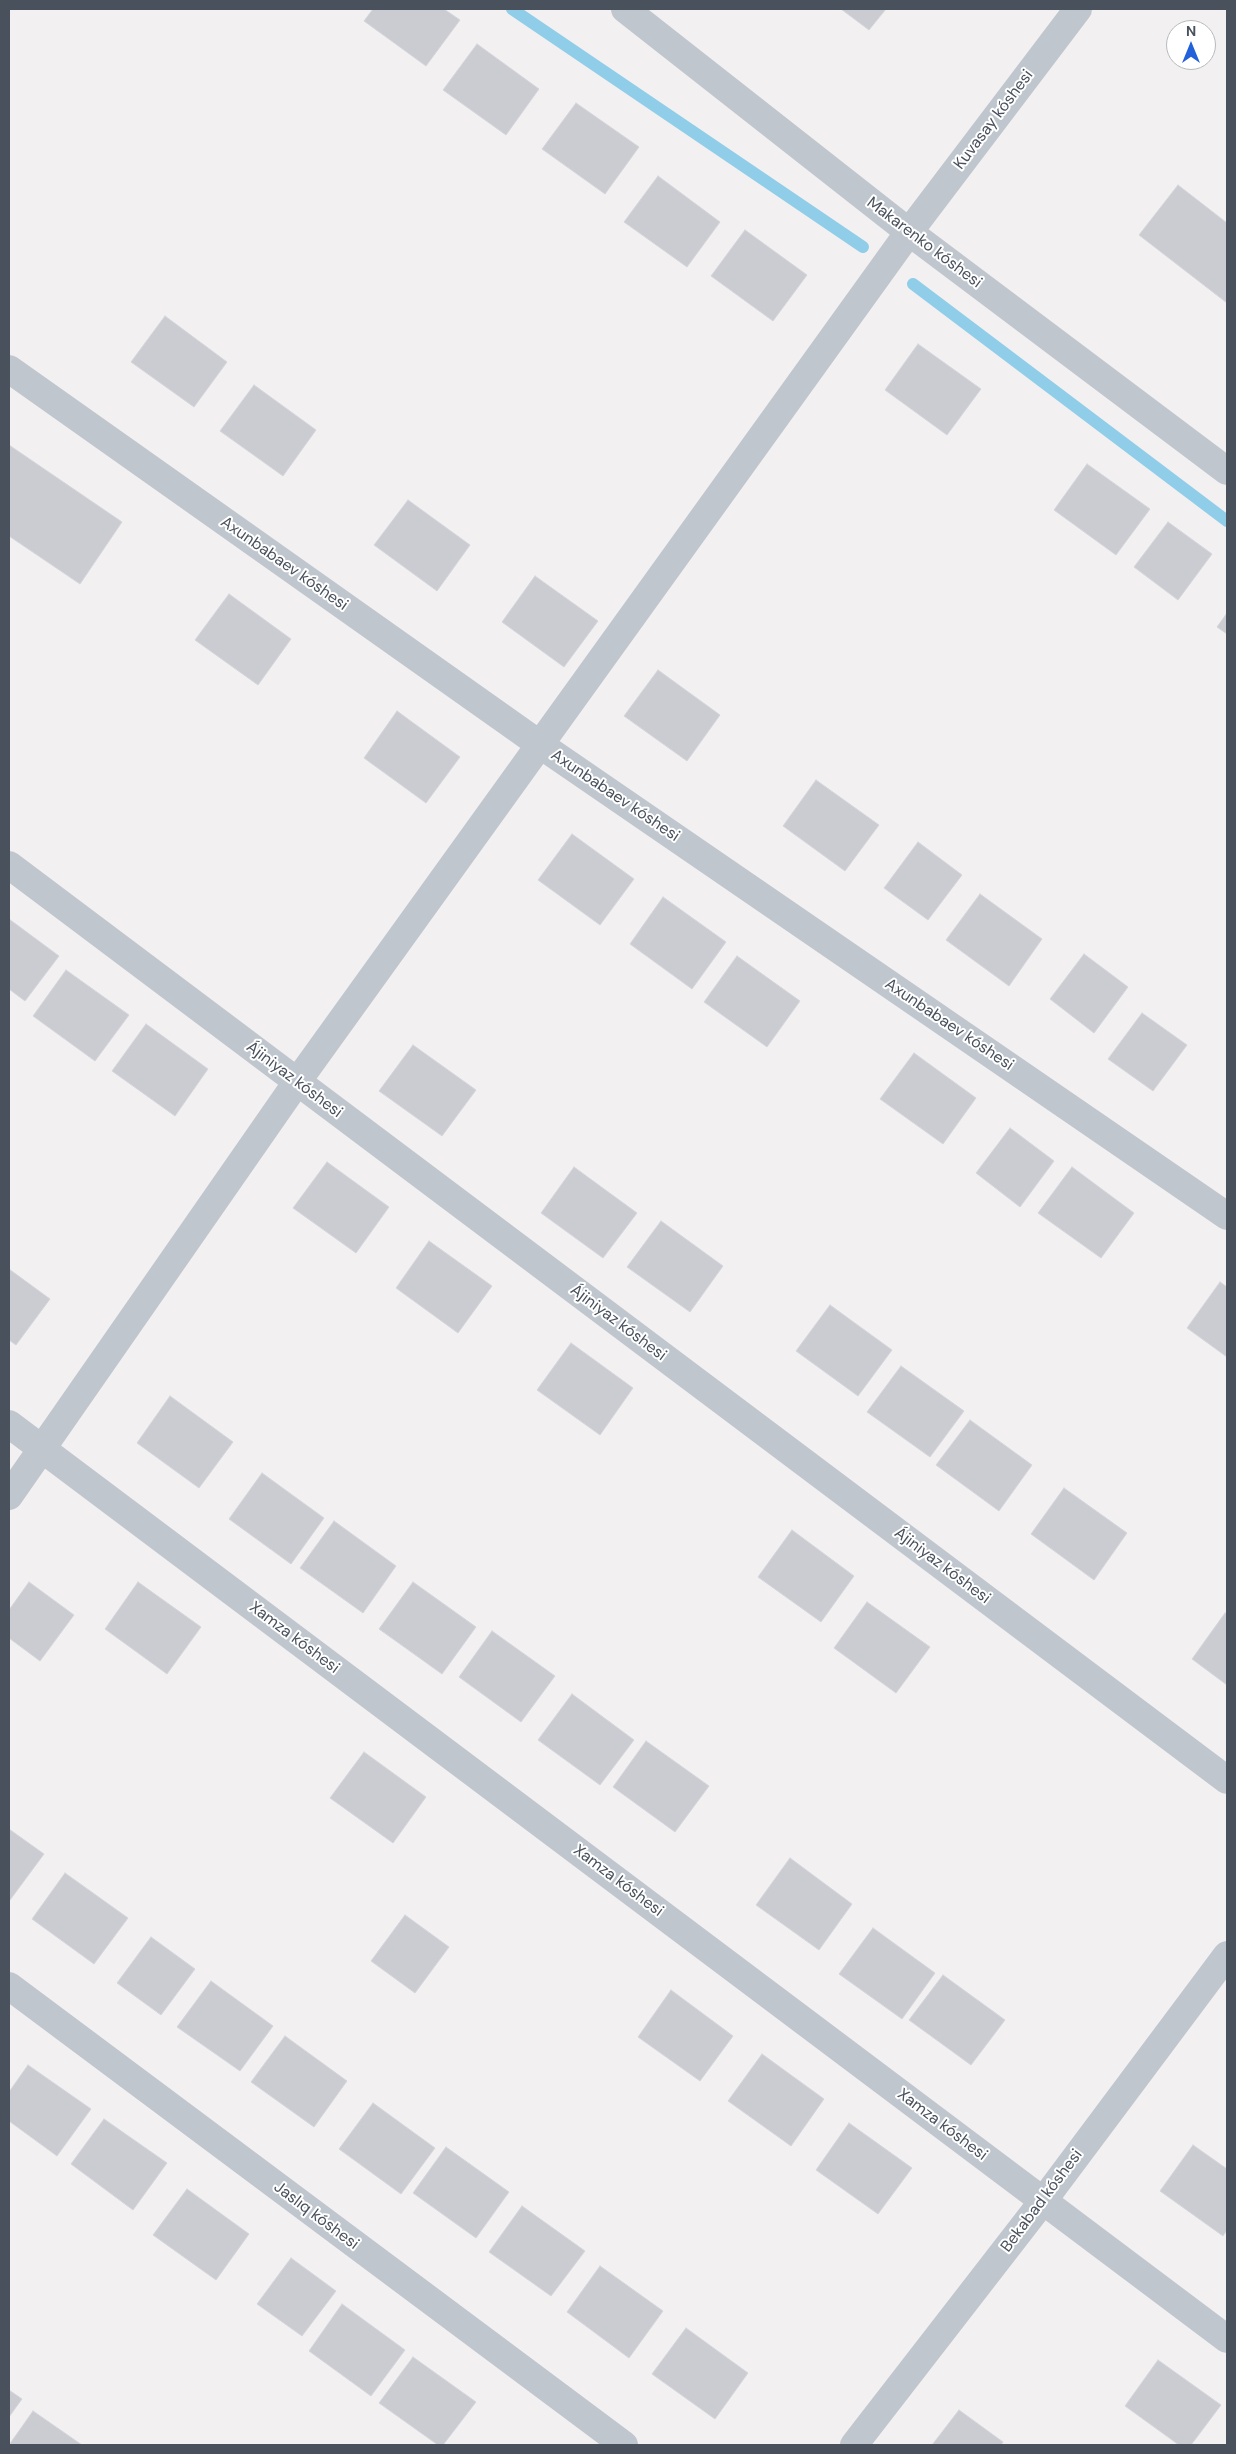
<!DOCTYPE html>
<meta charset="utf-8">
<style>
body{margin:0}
#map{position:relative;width:1236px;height:2454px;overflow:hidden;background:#f2f0f0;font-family:"DM Sans",sans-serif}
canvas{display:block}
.frame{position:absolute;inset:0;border:10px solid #49515d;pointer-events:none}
.north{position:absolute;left:1166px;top:20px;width:50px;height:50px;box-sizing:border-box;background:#fff;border:1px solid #b6b9be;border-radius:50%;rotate:0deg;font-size:14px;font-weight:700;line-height:20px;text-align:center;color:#49515d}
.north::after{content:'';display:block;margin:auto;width:18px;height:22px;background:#2261da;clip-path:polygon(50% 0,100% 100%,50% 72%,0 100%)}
</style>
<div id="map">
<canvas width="1236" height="2454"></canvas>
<div class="frame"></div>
<div class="north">N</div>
</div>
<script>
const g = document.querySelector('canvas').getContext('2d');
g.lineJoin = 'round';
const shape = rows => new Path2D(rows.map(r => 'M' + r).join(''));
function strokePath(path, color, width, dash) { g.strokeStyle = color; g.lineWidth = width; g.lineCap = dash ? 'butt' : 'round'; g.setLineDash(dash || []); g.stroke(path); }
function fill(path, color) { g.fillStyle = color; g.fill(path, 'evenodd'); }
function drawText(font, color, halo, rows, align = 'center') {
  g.font = font + ' "DM Sans",sans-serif'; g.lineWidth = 4; g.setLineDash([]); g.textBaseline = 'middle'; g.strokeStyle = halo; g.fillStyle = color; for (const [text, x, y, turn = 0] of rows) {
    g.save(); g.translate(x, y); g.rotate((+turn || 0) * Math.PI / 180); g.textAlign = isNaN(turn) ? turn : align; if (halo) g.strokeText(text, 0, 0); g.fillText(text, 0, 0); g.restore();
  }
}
strokePath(shape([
 [512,9,863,247],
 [913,284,1227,521]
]), '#90cde8', 12);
const building = shape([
 [373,9,444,9,460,20,426,66,364,21,373,9],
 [841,9,886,9,869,30,841,9],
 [477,44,539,89,506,135,443,90,477,44],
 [576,103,639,147,605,194,542,149,576,103],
 [658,176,720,222,687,267,624,222,658,176],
 [1178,185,1227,223,1227,303,1139,235,1178,185],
 [745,230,807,275,773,321,711,276,745,230],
 [165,316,227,362,194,407,131,362,165,316],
 [918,344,981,389,947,435,885,390,918,344],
 [254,385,316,430,283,476,220,431,254,385],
 [9,445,122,522,80,584,9,536,9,445],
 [1087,464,1150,509,1116,555,1054,510,1087,464],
 [408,500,470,545,437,591,374,545,408,500],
 [1168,522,1212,554,1178,600,1134,567,1168,522],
 [535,576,598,621,564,667,502,622,535,576],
 [229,594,291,639,258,685,195,640,229,594],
 [1227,613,1227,634,1217,627,1227,613],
 [658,670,720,715,687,761,624,716,658,670],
 [397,711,460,757,426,803,364,758,397,711],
 [816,780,879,825,845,871,783,826,816,780],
 [572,834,634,879,600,925,538,880,572,834],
 [918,842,962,875,928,920,884,888,918,842],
 [980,894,1042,939,1009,986,946,940,980,894],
 [663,897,726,942,692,989,630,944,663,897],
 [9,919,59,956,25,1001,9,989,9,919],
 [1084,954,1128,987,1094,1033,1050,999,1084,954],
 [737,956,800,1001,767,1047,704,1002,737,956],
 [66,970,129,1015,95,1061,33,1016,66,970],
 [1142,1013,1187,1045,1153,1091,1108,1059,1142,1013],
 [146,1024,208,1069,175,1116,112,1071,146,1024],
 [413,1045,476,1090,442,1136,379,1091,413,1045],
 [914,1053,976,1098,943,1144,880,1099,914,1053],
 [1010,1128,1054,1161,1020,1207,976,1173,1010,1128],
 [327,1162,389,1207,356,1253,293,1208,327,1162],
 [574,1167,637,1213,603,1258,541,1213,574,1167],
 [1072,1167,1134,1213,1101,1258,1038,1213,1072,1167],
 [661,1221,723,1266,690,1312,627,1267,661,1221],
 [429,1241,492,1286,458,1333,396,1288,429,1241],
 [9,1269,50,1299,16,1345,9,1340,9,1269],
 [1220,1282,1227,1287,1227,1357,1187,1328,1220,1282],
 [830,1305,892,1350,858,1396,796,1351,830,1305],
 [571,1343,633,1388,600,1435,537,1390,571,1343],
 [901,1366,964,1411,930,1457,867,1412,901,1366],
 [170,1396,233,1442,199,1488,137,1443,170,1396],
 [970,1420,1032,1465,999,1511,936,1465,970,1420],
 [262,1473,324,1518,291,1564,229,1519,262,1473],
 [1064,1488,1127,1533,1094,1580,1031,1534,1064,1488],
 [334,1521,396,1566,363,1613,300,1568,334,1521],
 [792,1530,854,1576,821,1622,758,1577,792,1530],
 [29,1582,74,1615,40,1661,9,1638,9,1610,29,1582],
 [138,1582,201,1627,167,1674,105,1629,138,1582],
 [413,1582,476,1627,442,1674,379,1629,413,1582],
 [867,1602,930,1647,896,1693,834,1648,867,1602],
 [1225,1613,1227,1614,1227,1685,1192,1659,1225,1613],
 [492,1631,555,1676,521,1722,459,1677,492,1631],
 [572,1694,634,1740,600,1785,538,1740,572,1694],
 [646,1741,709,1786,675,1832,613,1787,646,1741],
 [364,1752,426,1797,393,1843,330,1798,364,1752],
 [9,1829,44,1854,10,1900,9,1899,9,1829],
 [790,1858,852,1904,819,1950,756,1905,790,1858],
 [65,1873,128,1918,94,1964,32,1919,65,1873],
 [405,1915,449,1947,415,1993,371,1961,405,1915],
 [873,1928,935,1973,902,2019,839,1974,873,1928],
 [151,1937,195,1969,161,2015,117,1983,151,1937],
 [943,1975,1005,2020,971,2065,909,2020,943,1975],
 [211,1981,273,2026,240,2071,177,2027,211,1981],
 [671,1990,733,2036,700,2081,638,2037,671,1990],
 [285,2036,347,2081,314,2127,251,2082,285,2036],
 [762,2054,824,2099,791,2146,728,2101,762,2054],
 [28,2065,91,2109,57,2156,9,2121,9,2092,28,2065],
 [373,2103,435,2148,401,2194,339,2149,373,2103],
 [104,2119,167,2163,133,2210,71,2164,104,2119],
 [849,2123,912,2168,878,2214,816,2170,849,2123],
 [1193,2145,1227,2169,1227,2230,1223,2236,1160,2191,1193,2145],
 [446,2147,509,2192,476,2238,413,2193,446,2147],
 [187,2189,249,2234,216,2280,153,2235,187,2189],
 [522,2206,585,2251,551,2296,489,2252,522,2206],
 [291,2258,336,2291,302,2336,257,2304,291,2258],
 [600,2266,663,2311,629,2358,567,2312,600,2266],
 [342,2304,405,2350,371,2396,309,2351,342,2304],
 [686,2328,748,2373,715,2419,652,2374,686,2328],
 [413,2357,476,2402,443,2445,438,2445,379,2403,413,2357],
 [1158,2360,1221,2405,1191,2445,1179,2445,1125,2406,1158,2360],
 [9,2390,22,2399,9,2417,9,2390],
 [959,2410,1003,2442,1001,2445,932,2445,959,2410],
 [33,2411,82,2445,9,2445,33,2411]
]);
fill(building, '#caccd2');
strokePath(building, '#d4d6db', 1);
strokePath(shape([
 [625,9,909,232,1227,471],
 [9,369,542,746,1227,1216],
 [9,865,1227,1780],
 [9,1424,1227,2339],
 [9,1496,297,1082,909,232,1078,9],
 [9,1986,624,2445],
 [854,2445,1043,2201,1227,1955]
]), '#bfc6ce', 28);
drawText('16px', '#49515d', '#fff', [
 ["Kuvasay kóshesi",994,120,-53],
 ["Makarenko kóshesi",924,243,37],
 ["Axunbabaev kóshesi",284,564,35],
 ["Axunbabaev kóshesi",615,796,34],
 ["Axunbabaev kóshesi",949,1025,34],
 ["Ájiniyaz kóshesi",294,1080,37],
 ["Ájiniyaz kóshesi",618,1323,37],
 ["Ájiniyaz kóshesi",942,1566,37],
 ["Xamza kóshesi",294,1638,37],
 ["Xamza kóshesi",618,1881,37],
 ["Xamza kóshesi",942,2125,37],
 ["Bekabad kóshesi",1042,2201,-53],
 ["Jaslıq kóshesi",316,2216,37]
]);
</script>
